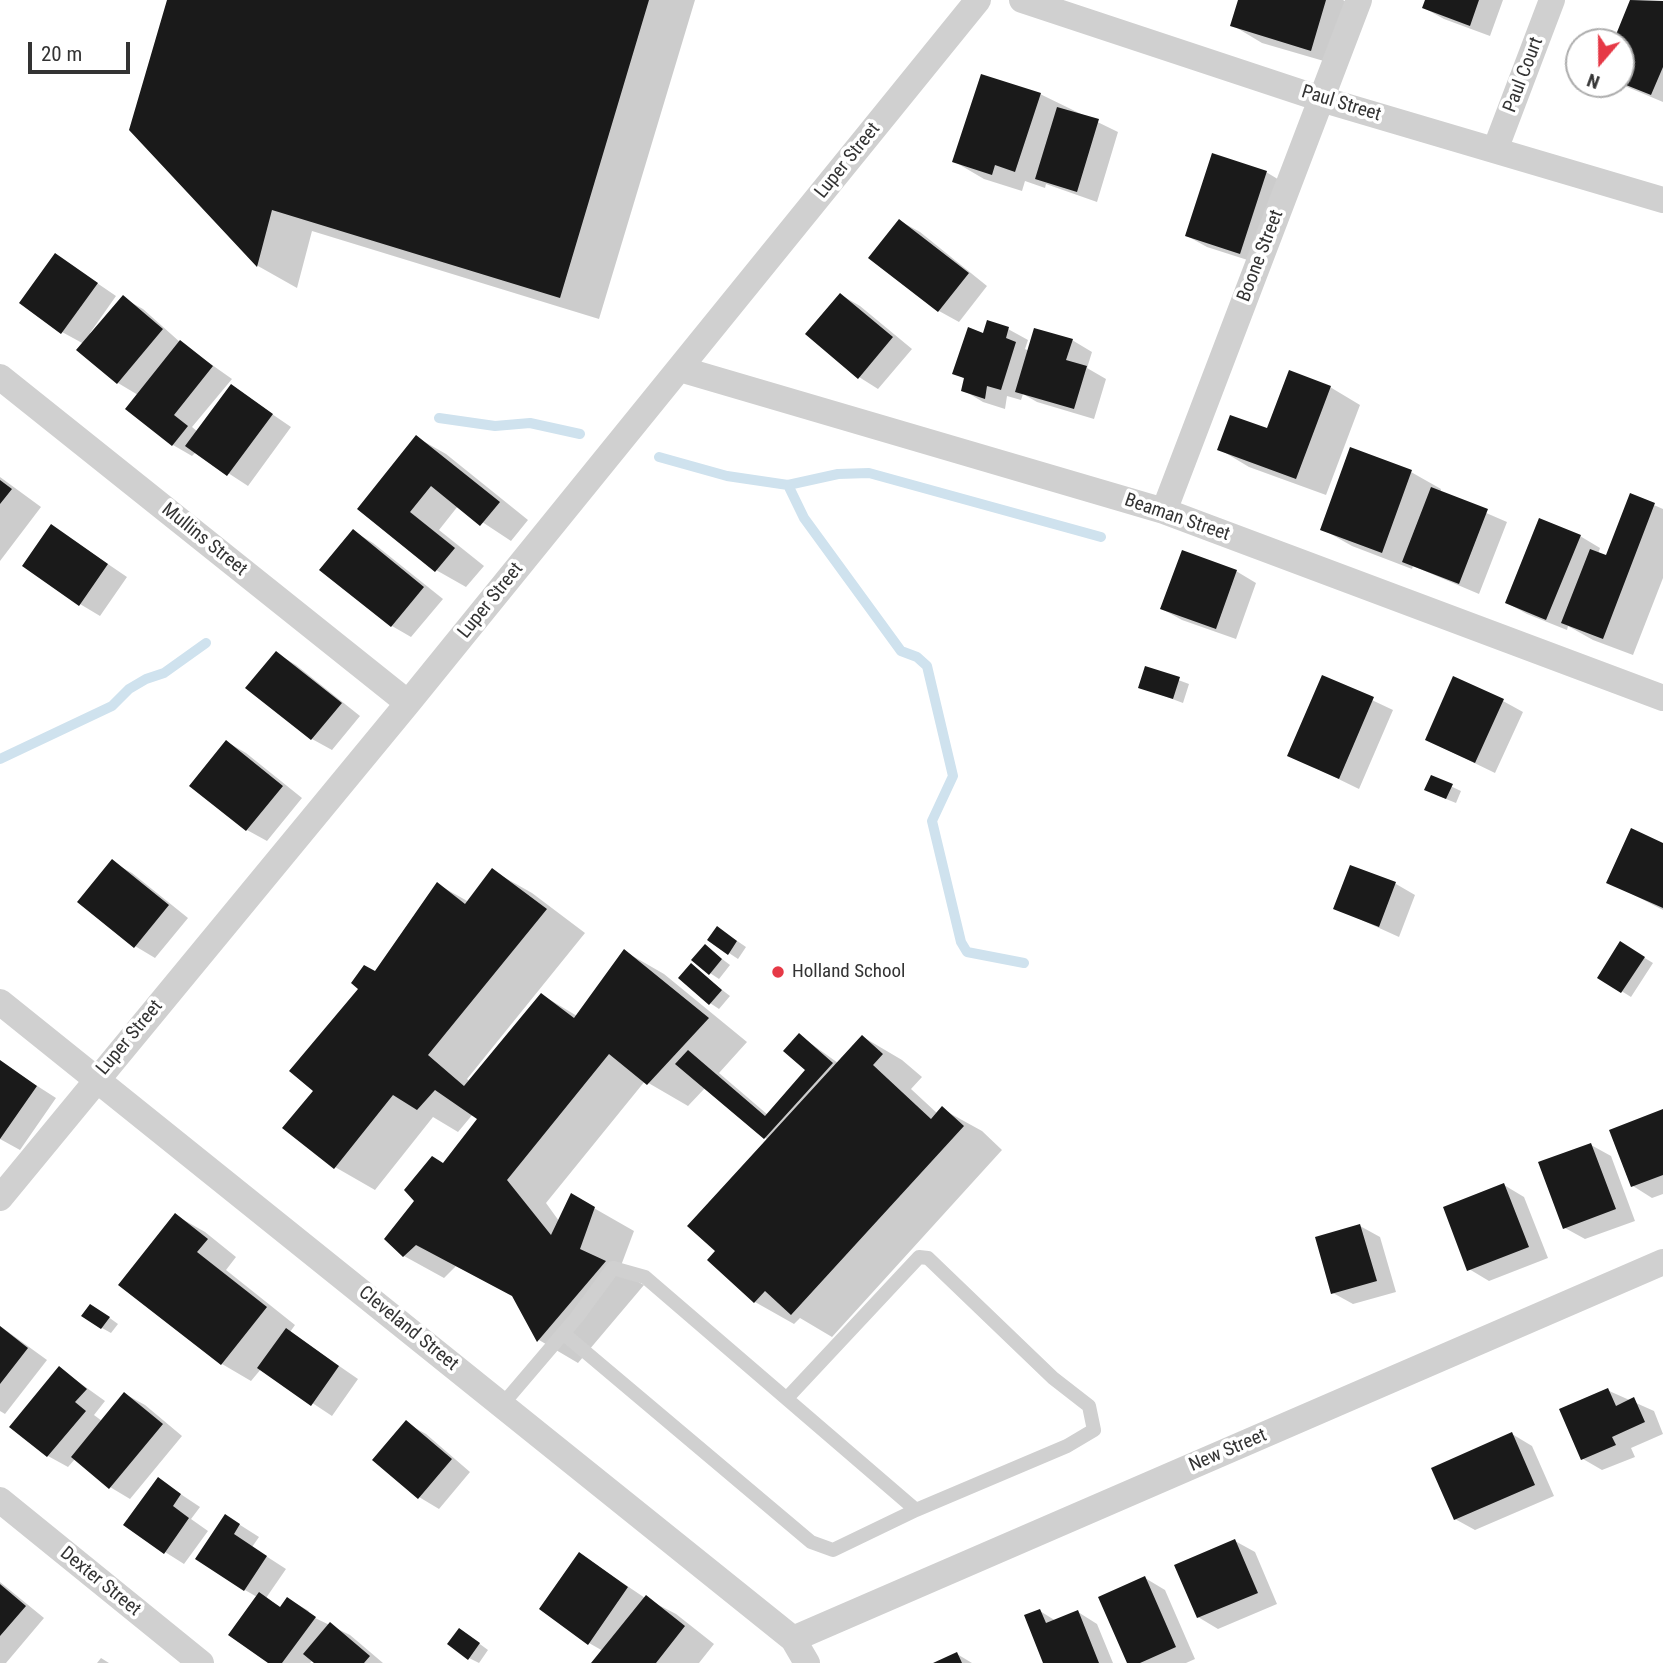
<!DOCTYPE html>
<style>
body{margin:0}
#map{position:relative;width:1663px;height:1663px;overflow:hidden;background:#fff;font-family:"Roboto Condensed",sans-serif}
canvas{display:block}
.north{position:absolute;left:1565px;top:28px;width:70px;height:70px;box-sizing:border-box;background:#fff;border:2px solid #adadad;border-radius:50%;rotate:200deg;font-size:19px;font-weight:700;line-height:28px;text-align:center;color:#333}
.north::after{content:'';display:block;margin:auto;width:24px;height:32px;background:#e63946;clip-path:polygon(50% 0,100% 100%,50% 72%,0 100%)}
.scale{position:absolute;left:28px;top:42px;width:102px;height:32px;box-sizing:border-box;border:4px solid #333;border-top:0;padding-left:9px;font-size:21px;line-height:24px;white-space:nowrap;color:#333;-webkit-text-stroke:5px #fff;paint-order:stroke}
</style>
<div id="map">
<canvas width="1663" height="1663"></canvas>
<div class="north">N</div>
<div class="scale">20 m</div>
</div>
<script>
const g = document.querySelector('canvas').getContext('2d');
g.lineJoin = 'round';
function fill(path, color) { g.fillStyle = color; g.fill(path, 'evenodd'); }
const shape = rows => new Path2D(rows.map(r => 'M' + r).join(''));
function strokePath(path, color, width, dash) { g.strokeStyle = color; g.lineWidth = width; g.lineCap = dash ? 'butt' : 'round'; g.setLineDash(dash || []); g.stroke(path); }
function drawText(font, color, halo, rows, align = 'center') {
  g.font = font + ' "Roboto Condensed",sans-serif'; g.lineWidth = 7; g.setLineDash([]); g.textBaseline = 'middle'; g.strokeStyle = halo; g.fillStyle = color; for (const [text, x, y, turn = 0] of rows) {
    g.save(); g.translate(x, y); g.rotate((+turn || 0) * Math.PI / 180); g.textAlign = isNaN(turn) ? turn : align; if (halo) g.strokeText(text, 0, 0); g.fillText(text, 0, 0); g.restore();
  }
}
fill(shape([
 [169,0,695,0,599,319,312,231,297,288,258,266,131,130],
 [1240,0,1343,0,1359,9,1341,66,1262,43,1232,25],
 [1427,0,1503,0,1490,36,1444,19,1424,8],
 [1632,0,1663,3,1663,102,1620,84,1621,42,1615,42],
 [1040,94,1118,132,1097,202,1046,184,1045,188,1025,181,1022,191,984,179,955,162],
 [1266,172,1286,184,1260,264,1207,247,1187,236],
 [900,221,920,232,987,286,959,322,939,311,871,258],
 [56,255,116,296,90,333,92,335,123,298,143,309,181,343,232,379,192,427,198,432,231,386,291,427,248,486,196,452,192,456,173,445,138,395,118,383,84,344,62,332],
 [841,295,860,306,912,349,878,389,859,377],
 [1008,329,1028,340,1025,349,1029,351,1072,340,1092,352,1087,368,1106,379,1094,419,1037,402,1023,394,1021,400,1007,396,1005,409,983,402,963,390,965,379,954,373,984,335],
 [1330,387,1360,405,1326,495,1249,467,1219,449,1268,430],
 [416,437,446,454,528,520,511,541,458,506,439,530,484,566,466,587,436,570,359,509],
 [1351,450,1411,472,1441,489,1440,493,1507,522,1479,594,1413,566,1412,569,1352,546,1322,529],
 [0,477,41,507,0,561],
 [1631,495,1663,509,1663,578,1633,655,1593,640,1568,626,1567,630,1527,614,1507,603,1580,536,1600,548,1598,554,1607,557],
 [52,526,127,577,100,616,80,604],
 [353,531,373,543,443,599,411,637,392,626],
 [1236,571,1256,583,1236,639,1182,620,1162,609],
 [276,653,296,665,360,716,332,750,312,739,248,688],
 [1146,668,1189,684,1183,703,1140,687],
 [1323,677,1393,710,1359,789,1289,755],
 [1503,701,1523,712,1495,773,1427,740],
 [227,742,246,753,302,798,267,841,247,830,191,786],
 [1431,777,1461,791,1456,803,1436,795],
 [1663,844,1663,910,1609,882],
 [112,862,132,873,188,918,155,958,135,946,80,902],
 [1351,867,1396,884,1415,895,1399,937,1335,908],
 [493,871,532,893,585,933,467,1079,470,1082,542,995,577,1016,624,951,664,974,747,1042,719,1073,768,1115,808,1070,799,1035,838,1063,863,1037,902,1060,922,1077,911,1089,938,1114,942,1109,982,1131,1002,1150,832,1337,800,1318,794,1324,755,1302,717,1251,768,1140,705,1088,688,1106,645,1081,546,1203,559,1221,571,1195,634,1231,619,1271,644,1285,578,1363,539,1340,515,1297,456,1266,444,1278,404,1256,443,1165,479,1119,473,1114,458,1132,433,1117,375,1190,335,1167,284,1127,316,1091,376,974,437,884,469,902],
 [727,934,746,947,738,959,729,953],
 [1620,943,1653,963,1631,997,1599,977],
 [705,946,730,965,719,979,710,973],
 [691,966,730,996,719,1009,710,1003],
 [0,1062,56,1098,20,1150,0,1139],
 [1663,1111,1663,1194,1652,1198,1633,1186],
 [1591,1145,1611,1156,1635,1221,1585,1239,1565,1228],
 [1504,1185,1524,1197,1548,1258,1489,1281,1469,1269],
 [175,1215,205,1232,236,1257,226,1270,295,1325,290,1332,358,1379,332,1416,261,1369,251,1381,222,1364],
 [1360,1226,1380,1237,1396,1292,1353,1304,1333,1293],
 [100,1311,118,1324,111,1333,102,1328],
 [0,1326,47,1360,5,1414,0,1411],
 [59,1368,105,1401,94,1415,102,1421,125,1394,145,1405,182,1436,130,1499,110,1487,75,1459,68,1467,48,1456,12,1426],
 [1607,1390,1654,1411,1663,1434,1631,1448,1635,1457,1602,1470,1583,1459],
 [406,1423,426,1434,470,1472,439,1509,419,1497],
 [1512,1434,1532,1446,1554,1496,1475,1530,1455,1519],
 [158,1479,200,1507,191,1519,208,1531,184,1564,165,1552],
 [226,1516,259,1537,252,1547,286,1569,266,1598,282,1608,288,1599,309,1611,307,1614,350,1635,383,1663,316,1663,313,1660,310,1663,271,1663,257,1597,245,1590],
 [1235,1541,1255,1552,1277,1604,1218,1629,1198,1617],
 [580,1554,645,1598,676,1614,714,1644,699,1663,593,1663,603,1651,589,1643],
 [1145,1578,1165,1590,1195,1659,1186,1663,1129,1663],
 [0,1582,44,1618,6,1663,0,1663],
 [1040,1611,1056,1621,1078,1612,1097,1624,1113,1663,1045,1663],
 [469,1636,488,1650,479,1663,469,1658],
 [957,1654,972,1663,937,1663],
 [101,1658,109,1663,97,1663]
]), '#0003');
strokePath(shape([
 [439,418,495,426,530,423,580,434],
 [659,457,727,476,788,485,838,474,869,473,1101,537],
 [788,485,804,518,901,651,917,657,927,666,953,776,932,821,961,942,967,952,1024,963],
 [0,759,112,706,129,689,146,679,164,673,206,643]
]), '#cfe2ee', 10);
fill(shape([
 [167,0,649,0,560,298,272,210,257,267,129,130],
 [1238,0,1326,0,1311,51,1230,26],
 [1425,0,1479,0,1470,26,1422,8],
 [1630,0,1663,1,1663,67,1651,95,1621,83,1621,42,1613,42],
 [981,74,1041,93,1015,172,995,165,992,175,952,162],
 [1057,107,1099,119,1077,192,1035,179],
 [1212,153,1267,171,1240,254,1185,236],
 [899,219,969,273,938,312,868,258],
 [55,253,98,283,61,334,19,303],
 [840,293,893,337,858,379,805,334],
 [123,295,163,329,117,384,76,350],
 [987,320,1009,327,1006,338,1016,342,1001,390,987,386,985,399,961,391,964,378,952,374,968,327,983,333],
 [1034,328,1073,339,1066,360,1087,366,1074,409,1015,392],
 [180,340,213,366,174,415,188,426,172,446,125,409],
 [1289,370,1331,386,1296,479,1217,450,1230,415,1267,428],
 [231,384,273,414,227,476,185,446],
 [416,435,500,502,480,526,431,486,410,512,455,548,435,572,357,509],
 [1350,447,1412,470,1382,553,1320,530],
 [0,480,12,489,0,504],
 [1431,487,1488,509,1459,584,1402,562],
 [1630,493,1655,503,1603,639,1561,623,1590,549,1606,555],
 [1539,518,1581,535,1546,620,1505,603],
 [51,524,108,564,79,606,22,566],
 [353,529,424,587,391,627,319,570],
 [1182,550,1237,570,1216,629,1160,609],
 [276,651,342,703,311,740,245,688],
 [1145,666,1180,677,1173,699,1138,688],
 [1322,675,1374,697,1339,779,1287,756],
 [1453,676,1504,699,1475,763,1425,740],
 [226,740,283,786,246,831,189,786],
 [1431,775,1453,784,1446,799,1424,790],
 [1631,828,1663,843,1663,908,1606,883],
 [112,859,169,905,134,948,77,902],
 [1350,865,1396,882,1379,927,1333,909],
 [492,868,547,909,428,1055,464,1086,541,993,574,1018,624,949,709,1018,647,1085,609,1054,507,1180,551,1235,571,1193,595,1207,580,1249,606,1261,537,1342,512,1296,416,1245,403,1257,384,1239,414,1201,404,1190,432,1156,443,1163,477,1119,435,1090,417,1110,393,1095,334,1169,282,1128,313,1091,289,1071,358,989,351,983,364,965,375,971,437,882,465,904],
 [717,926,737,941,728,955,707,940],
 [1620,941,1645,957,1621,993,1597,978],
 [705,944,722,959,709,975,691,960],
 [691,963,722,990,709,1005,678,978],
 [799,1033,833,1063,764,1139,675,1064,688,1050,765,1116,805,1070,783,1051],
 [862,1035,883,1054,873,1065,931,1119,942,1106,964,1126,791,1315,765,1291,754,1303,707,1260,715,1251,687,1226],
 [0,1060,37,1086,0,1139],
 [1663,1109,1663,1175,1631,1187,1609,1130],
 [1591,1143,1616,1209,1563,1229,1538,1162],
 [1504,1183,1529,1247,1467,1271,1443,1207],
 [175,1213,208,1239,197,1252,267,1307,221,1365,118,1285],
 [1360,1224,1377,1281,1331,1294,1315,1237],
 [90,1304,110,1317,101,1329,81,1316],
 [0,1326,28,1348,0,1384],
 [286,1328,339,1366,311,1406,257,1368],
 [59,1366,87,1389,75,1402,86,1411,47,1457,9,1427],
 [1608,1388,1616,1406,1634,1397,1645,1422,1612,1437,1616,1445,1581,1460,1559,1409],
 [124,1392,163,1424,109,1489,71,1457],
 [406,1420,452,1459,418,1499,372,1460],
 [1512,1432,1535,1485,1454,1520,1431,1468],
 [158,1477,181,1494,173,1506,189,1518,164,1554,123,1525],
 [225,1514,240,1524,234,1534,267,1556,244,1591,195,1559],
 [1235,1539,1258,1593,1197,1618,1174,1565],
 [579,1552,628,1587,588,1645,539,1609],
 [1145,1576,1176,1647,1140,1663,1127,1663,1098,1597],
 [0,1584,26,1606,0,1636],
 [259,1592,280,1607,287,1597,316,1617,282,1663,268,1663,228,1635],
 [646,1595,685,1626,656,1663,591,1663],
 [1040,1609,1046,1623,1078,1610,1099,1663,1043,1663,1024,1615],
 [330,1622,370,1656,364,1663,314,1663,303,1654],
 [459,1628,480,1643,468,1660,447,1644],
 [957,1652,962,1663,933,1663]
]), '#1a1a1a');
strokePath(shape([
 [563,1333,811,1542,833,1550,916,1510],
 [502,1405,577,1317,613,1268,645,1277,916,1510,1067,1446,1094,1430,1089,1406,1053,1378,928,1258,919,1257,788,1397]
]), '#d0d0d0', 14);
strokePath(shape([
 [1022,0,1321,99,1663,200],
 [1495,150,1552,0],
 [680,369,1164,511,1663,698],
 [0,377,408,703],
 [1164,511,1359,0],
 [0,1002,793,1639,807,1663],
 [0,1198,408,703,978,0],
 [0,1500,201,1663],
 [793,1639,1663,1262]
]), '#d0d0d0', 26);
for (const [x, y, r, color] of [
 [778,972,7,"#e63946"]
]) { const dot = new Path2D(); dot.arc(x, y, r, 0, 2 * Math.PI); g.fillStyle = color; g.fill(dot); strokePath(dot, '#fff', 2.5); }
drawText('19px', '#333', '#fff', [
 ["Paul Court",1524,75,-69],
 ["Paul Street",1341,104,17],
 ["Luper Street",848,161,-51],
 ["Boone Street",1261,256,-69],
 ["Beaman Street",1177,518,19],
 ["Mullins Street",204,540,39],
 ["Luper Street",491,601,-51],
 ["Luper Street",130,1038,-50],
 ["Cleveland Street",408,1329,39],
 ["New Street",1228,1451,-23],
 ["Dexter Street",100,1582,39]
]);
drawText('19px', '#333', '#fff', [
 ["Holland School",792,972]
], 'left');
</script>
